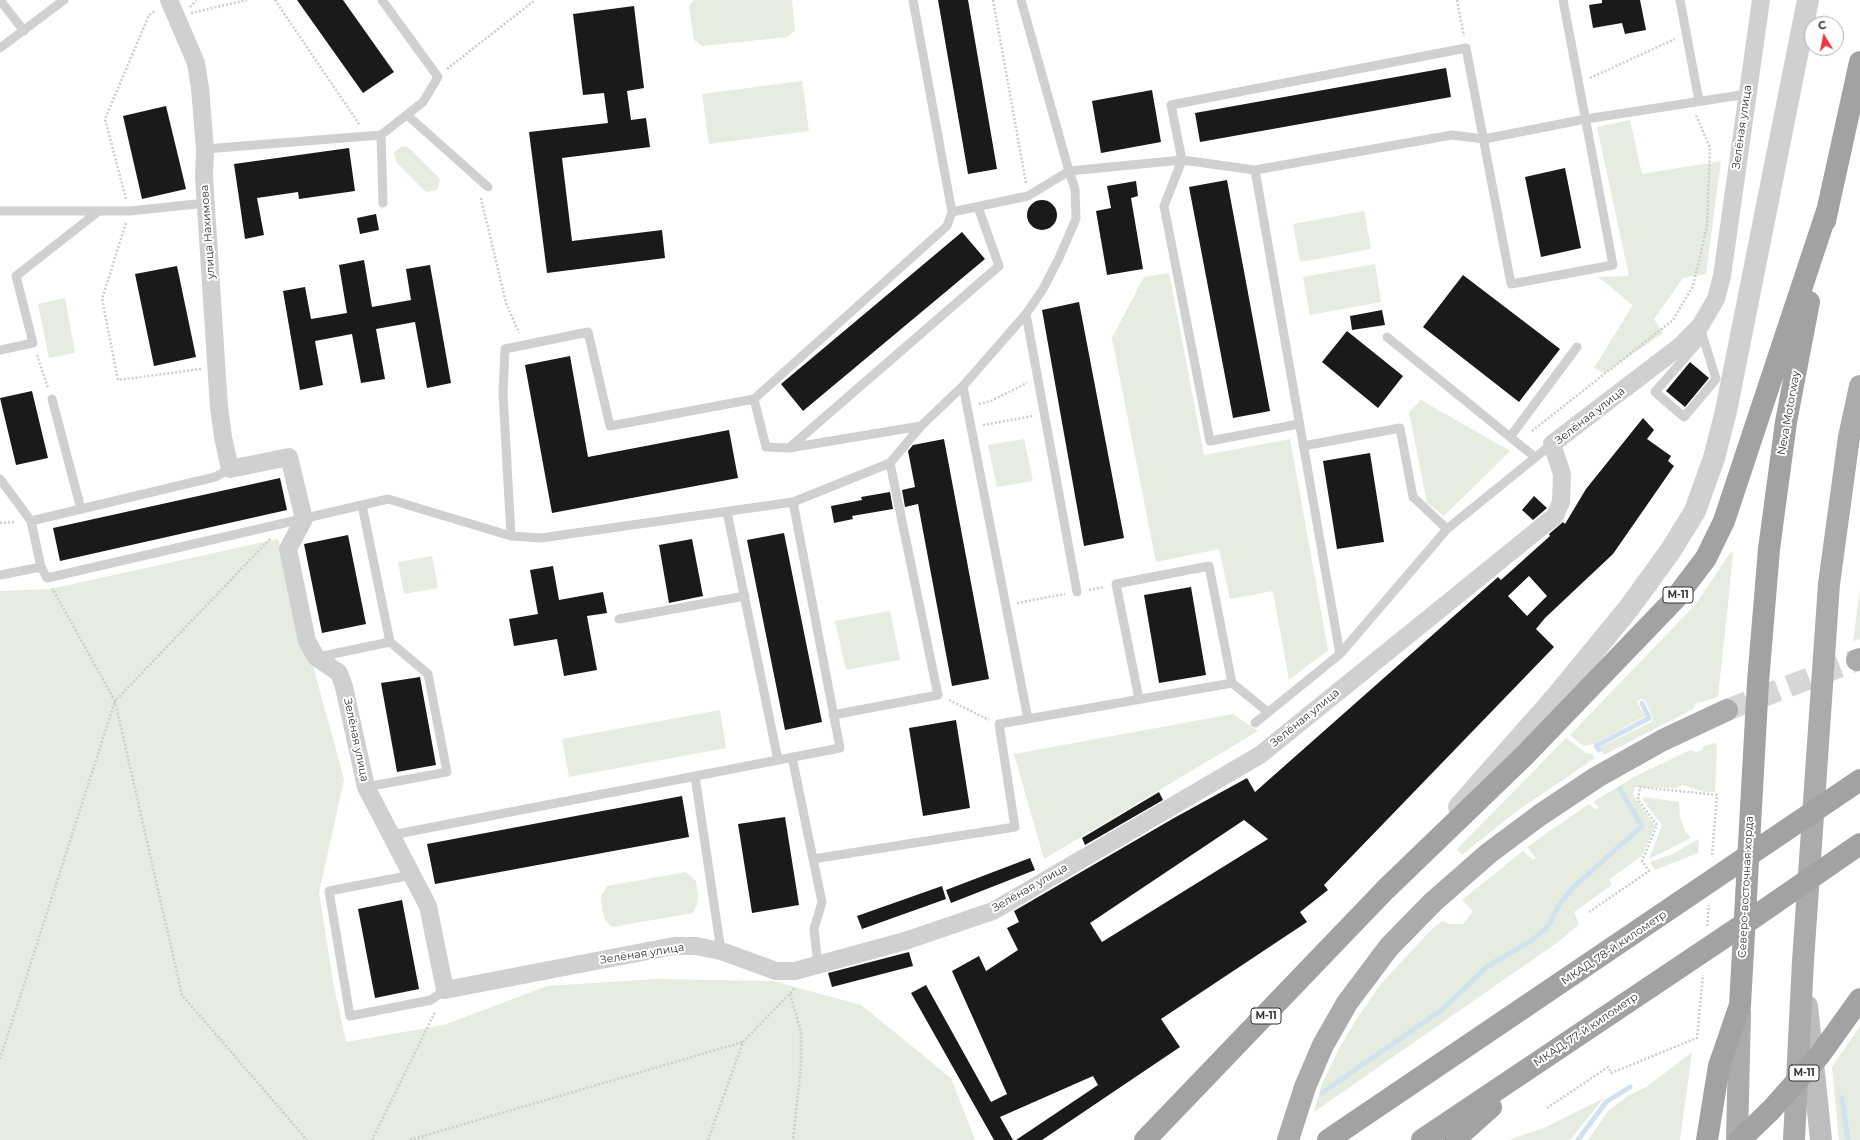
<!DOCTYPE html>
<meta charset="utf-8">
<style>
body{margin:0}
#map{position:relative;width:1860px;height:1140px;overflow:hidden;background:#fff;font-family:Montserrat,sans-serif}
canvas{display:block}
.north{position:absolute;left:1804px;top:16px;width:40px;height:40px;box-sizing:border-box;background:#fff;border:1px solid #adadad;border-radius:50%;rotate:350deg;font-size:11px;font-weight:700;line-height:16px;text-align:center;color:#333}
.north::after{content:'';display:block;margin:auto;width:14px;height:18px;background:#e63946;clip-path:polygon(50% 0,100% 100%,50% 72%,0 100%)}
</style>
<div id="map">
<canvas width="1860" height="1140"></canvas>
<div class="north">С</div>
</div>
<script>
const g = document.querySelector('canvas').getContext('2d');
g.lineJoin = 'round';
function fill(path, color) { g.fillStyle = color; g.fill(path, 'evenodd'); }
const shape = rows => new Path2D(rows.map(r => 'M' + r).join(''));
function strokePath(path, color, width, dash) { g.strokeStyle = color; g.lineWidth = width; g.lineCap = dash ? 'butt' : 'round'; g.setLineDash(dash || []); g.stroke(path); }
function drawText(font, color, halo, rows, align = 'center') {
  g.font = font + ' Montserrat,sans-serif'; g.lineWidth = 4; g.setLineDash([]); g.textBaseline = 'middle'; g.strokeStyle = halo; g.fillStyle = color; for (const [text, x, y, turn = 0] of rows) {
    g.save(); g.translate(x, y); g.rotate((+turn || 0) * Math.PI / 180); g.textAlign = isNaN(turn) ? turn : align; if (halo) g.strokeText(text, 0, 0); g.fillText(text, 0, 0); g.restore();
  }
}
fill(shape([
 [694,0,792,0,795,31,787,37,702,46,694,40,689,6],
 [802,81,809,131,709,144,702,94],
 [1630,120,1642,174,1721,161,1706,274,1683,278,1654,319,1663,333,1605,373,1594,368,1633,305,1598,277,1629,276,1597,127],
 [402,146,407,147,411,150,437,176,440,180,437,190,427,192,423,189,397,163,394,153],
 [1364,211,1371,249,1300,262,1293,224],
 [1375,264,1381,302,1310,315,1303,277],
 [1169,273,1204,455,1290,439,1328,650,1289,680,1273,591,1230,599,1219,549,1156,562,1112,338,1144,277],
 [65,298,75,353,49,358,38,304],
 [1421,400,1510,451,1444,516,1427,503,1409,412],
 [1024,439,1033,481,997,487,988,445],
 [278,539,344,779,319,893,334,987,346,1042,444,1025,547,986,656,979,773,981,861,1005,951,1078,975,1140,0,1140,0,591,50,589],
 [1731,552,1733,553,1728,604,1718,697,1695,704,1693,709,1604,755,1600,747,1651,722,1653,718,1645,700,1640,699,1637,702,1645,716,1594,744,1583,746,1570,735,1695,605],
 [432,556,438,588,404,594,398,562],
 [1860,590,1860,639,1853,641],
 [890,611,900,660,846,670,835,621],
 [720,710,726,748,569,777,562,739],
 [1233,714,1258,731,1044,859,1014,754],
 [1566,738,1586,753,1592,754,1595,758,1517,811,1462,855,1457,849],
 [1715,743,1717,746,1715,792,1704,792,1683,785,1676,788,1635,787,1633,795,1655,826,1642,856,1609,879,1612,885,1574,912,1579,924,1558,942,1314,1112,1321,1086,1339,1049,1356,1020,1380,985,1430,931,1442,921,1449,924,1463,924,1473,911,1462,900,1523,851,1533,860,1536,858,1527,847,1589,804,1596,810,1599,807,1593,802,1634,777,1690,750,1695,752,1701,751,1704,746],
 [1644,797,1679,802,1680,817,1685,831,1691,838,1649,859,1662,825,1643,800],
 [1699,839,1698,853,1655,870,1650,862,1672,854],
 [686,872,696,881,698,895,697,905,693,913,612,927,605,920,602,909,601,896,607,886],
 [1860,1026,1860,1140,1839,1140,1832,1067],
 [1692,1052,1680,1140,1588,1140,1608,1111,1629,1095,1648,1086],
 [1604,1098,1570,1140,1509,1140,1546,1127]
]), '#e6ecdf');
strokePath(shape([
 [1599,750,1596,746,1649,718,1642,703],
 [1323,1092,1443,1009,1488,966,1534,939,1549,925,1560,903,1577,884,1642,826,1620,789],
 [1842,1098,1848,1140],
 [1578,1140,1606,1102,1630,1087]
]), '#cfe2ee', 5);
fill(shape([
 [297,0,343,0,394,72,363,93],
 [938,0,968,0,997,169,968,174],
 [1602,0,1640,0,1646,30,1625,34,1622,23,1593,28,1589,5,1602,3],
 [634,6,644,88,627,91,631,120,646,118,650,147,562,158,572,241,662,230,665,258,547,273,529,132,608,123,604,93,583,95,573,14],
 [1446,68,1451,97,1200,142,1195,113],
 [1152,90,1161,142,1101,153,1092,101],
 [166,106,186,189,142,199,123,116],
 [349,148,355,191,299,199,298,192,257,198,264,235,245,239,234,164],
 [1565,168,1581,248,1541,257,1525,177],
 [1227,180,1270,411,1233,418,1189,187],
 [1136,181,1138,196,1131,198,1143,269,1107,275,1096,211,1111,208,1107,186],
 '1027 215a15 15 0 1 1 30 0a15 15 0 1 1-30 0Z',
 [376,214,379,230,360,234,357,218],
 [962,232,985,259,803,411,781,384],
 [364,260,372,307,411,300,406,269,430,265,451,383,427,388,415,322,376,329,385,379,361,383,352,334,315,341,323,385,300,390,283,291,305,287,311,319,347,313,339,265],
 [177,266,196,357,154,366,135,274],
 [1463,275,1560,349,1519,402,1423,327],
 [1079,302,1124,538,1084,546,1042,310],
 [1382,310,1385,325,1352,330,1350,316],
 [1347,331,1403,376,1378,408,1322,362],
 [570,356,588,457,729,430,738,478,552,513,525,365],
 [1690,362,1709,378,1685,407,1666,391],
 [32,391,48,458,16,465,0,398],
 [1643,418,1654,430,1647,439,1671,456,1668,461,1674,466,1613,554,1545,618,1536,629,1554,647,1324,885,1328,890,1300,912,1307,922,1161,1019,1180,1047,1042,1140,1016,1140,1098,1085,1093,1076,1000,1117,1013,1140,994,1140,911,993,926,985,991,1102,1007,1094,952,971,979,956,986,971,1018,950,1007,928,1019,922,1014,911,1174,818,1247,778,1255,792,1498,577,1501,580,1550,536,1549,534,1563,522,1565,524,1586,489],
 [1529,576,1547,596,1527,616,1508,596],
 [1244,820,1268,839,1102,942,1090,923],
 [944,439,989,679,952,686,918,504,905,507,902,490,915,487,908,451,913,445],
 [1370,453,1384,542,1337,549,1323,461],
 [280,478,287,510,60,561,53,528],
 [890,492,893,509,852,516,853,519,834,523,831,506,862,500,861,497],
 [1534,496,1547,508,1533,520,1522,510],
 [784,533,822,722,785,730,747,540],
 [348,535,366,624,322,633,304,544],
 [692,539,703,596,669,603,659,545],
 [553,566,559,600,603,592,607,613,587,616,597,670,564,676,557,639,514,646,509,619,538,614,530,570],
 [1191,587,1206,675,1159,683,1144,595],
 [420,677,436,765,397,772,381,683],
 [956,720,970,808,923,816,909,728],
 [1159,792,1163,800,1085,845,1082,838],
 [682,796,689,837,435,884,427,844],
 [785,817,799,905,752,913,738,824],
 [1030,858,1035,870,951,903,946,890],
 [942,886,946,899,862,929,857,916],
 [402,900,419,989,375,998,358,909],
 [909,952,913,966,832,987,828,973]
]), '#1a1a1a');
strokePath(shape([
 [1727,710,1857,660]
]), '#d6d6d6', 22, [22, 11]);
strokePath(shape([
 [275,0,359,124],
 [993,0,1026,183],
 [1457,0,1464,36],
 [190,7,196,0],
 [191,13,247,0],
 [447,69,535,0],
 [1590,78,1675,39],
 [481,198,506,303,519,333],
 [126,199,105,119,149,15,155,11],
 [126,223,102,299,118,380,201,369],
 [37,355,48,388],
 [979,404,991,401,1027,383],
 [983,425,1033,416],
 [1532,431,1673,320,1693,286,1707,226,1710,148,1696,115],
 [0,523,15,522],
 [270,539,115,701,182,995,307,1140],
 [1089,590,1104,587],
 [1017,603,1065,594],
 [949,700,989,720],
 [1589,912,1649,871,1642,861,1657,825,1638,800,1640,787,1717,795,1712,856],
 [1707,926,1709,905],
 [790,994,801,1032,801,1066,793,1140],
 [0,1059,115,701,52,588],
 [1547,1108,1608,1067,1611,1073,1697,1038,1703,975],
 [372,1140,435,1012],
 [410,1140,743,1042],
 [708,1140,743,1042,795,988]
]), '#cdcdcd', 2.5, [2, 2]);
strokePath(shape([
 [0,0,24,31],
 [1680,0,1699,101],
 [0,48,64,0],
 [407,115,488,187],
 [381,135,383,203],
 [205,149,381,135,423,102,438,77,382,0],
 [1255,170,1340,654],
 [0,211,130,211,206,203],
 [952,212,1028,196,1069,171,1021,0],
 [1026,314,1077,592],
 [1700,326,1703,337,1716,379,1684,417,1655,392,1703,337],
 [1387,337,1510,437],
 [0,350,33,343,16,276,99,211],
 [963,386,1028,719],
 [52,399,81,509],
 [754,399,947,226,952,212,913,0],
 [1299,424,1210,441,1164,206,1182,160,1171,105,1466,48,1511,284,1613,265,1563,0],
 [1303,446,1400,428,1413,497,1447,529],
 [789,448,999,266,978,207],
 [1535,457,1510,437,1577,347],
 [0,479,31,521,41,567,47,578,388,499,511,536,541,538,793,502,890,463,921,426,963,386,1026,314,1043,289,1059,258,1076,219,1075,189,1069,171,1182,160,1255,170,1452,135,1484,139,1586,119,1747,94],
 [727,512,778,760],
 [31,521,215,477,230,469],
 [511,536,503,393,505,349,588,332,610,426,754,399,766,447,789,448,921,426],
 [0,575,41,567],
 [619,619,745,596],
 [318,657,390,642,362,505],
 [1139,699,1116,584,1209,566,1232,683,1268,712],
 [833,715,938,695,890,463],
 [1255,723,1340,654,1447,529,1552,444],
 [792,757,813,859],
 [695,776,721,951],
 [366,787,447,772,428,674,390,642],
 [392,835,840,748,793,502],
 [412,875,329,891,350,1016,431,1000,445,990],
 [818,965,814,929,822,902,813,859,1015,827,999,724,1232,683]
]), '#d0d0d0', 9);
strokePath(shape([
 [169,0,196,63,200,88,205,149,204,177,219,407,223,437,230,469,289,457,304,519,288,549,307,641,316,657,339,673,344,687,366,787,428,906,445,990,674,946,696,946,721,951,776,971,795,971,905,941,993,911,1260,755,1555,516,1561,502,1562,474,1552,444,1679,347,1700,326,1716,299,1722,276,1761,0]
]), '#d0d0d0', 18);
strokePath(shape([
 [1459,807,1556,697,1629,608,1671,550,1695,511,1714,458,1726,411,1808,0]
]), '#d0d0d0', 22);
strokePath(shape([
 [1807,1006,1821,1140]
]), '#bdbdbd', 22);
strokePath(shape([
 [1857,660,1860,659],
 [1288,1140,1305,1087,1323,1045,1347,1003,1389,947,1433,902,1489,853,1540,815,1597,777,1663,740,1727,710],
 [1737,1140,1740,1012],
 [1794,1140,1803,961,1829,584,1849,437,1860,386]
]), '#ababab', 22);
strokePath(shape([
 [1825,221,1860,62],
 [1145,1140,1385,890,1524,756,1675,599,1706,558,1724,521,1828,208],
 [1328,1140,1860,780],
 [1422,1140,1750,920,1860,844],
 [1454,1140,1491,1107],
 [1707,1140,1719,1066,1740,1005,1758,682,1769,549,1786,422,1809,302],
 [1740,1140,1771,1110,1819,1056,1860,999]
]), '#a2a2a2', 22);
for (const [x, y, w] of [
 [1678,595,30],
 [1266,1016,30],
 [1804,1073,30]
]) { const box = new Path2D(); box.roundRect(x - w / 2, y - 8, w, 16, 3); g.fillStyle = '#fff'; g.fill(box); strokePath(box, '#333', 1); }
drawText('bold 10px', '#333', null, [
 ["М-11",1678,595],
 ["М-11",1266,1016],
 ["М-11",1804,1073]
]);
drawText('11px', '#333', '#fff', [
 ["Зелёная улица",1742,127,-82],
 ["улица Нахимова",208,232,-94],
 ["Neva Motorway",1789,413,-80],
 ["Зелёная улица",1590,416,-38],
 ["Зелёная улица",1305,718,-39],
 ["Зелёная улица",356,740,78],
 ["Северо-восточная хорда",1746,887,-87],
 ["Зелёная улица",1030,888,-30],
 ["МКАД, 78-й километр",1614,948,-34],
 ["Зелёная улица",642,954,-9],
 ["МКАД, 77-й километр",1586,1030,-34]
]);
</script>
